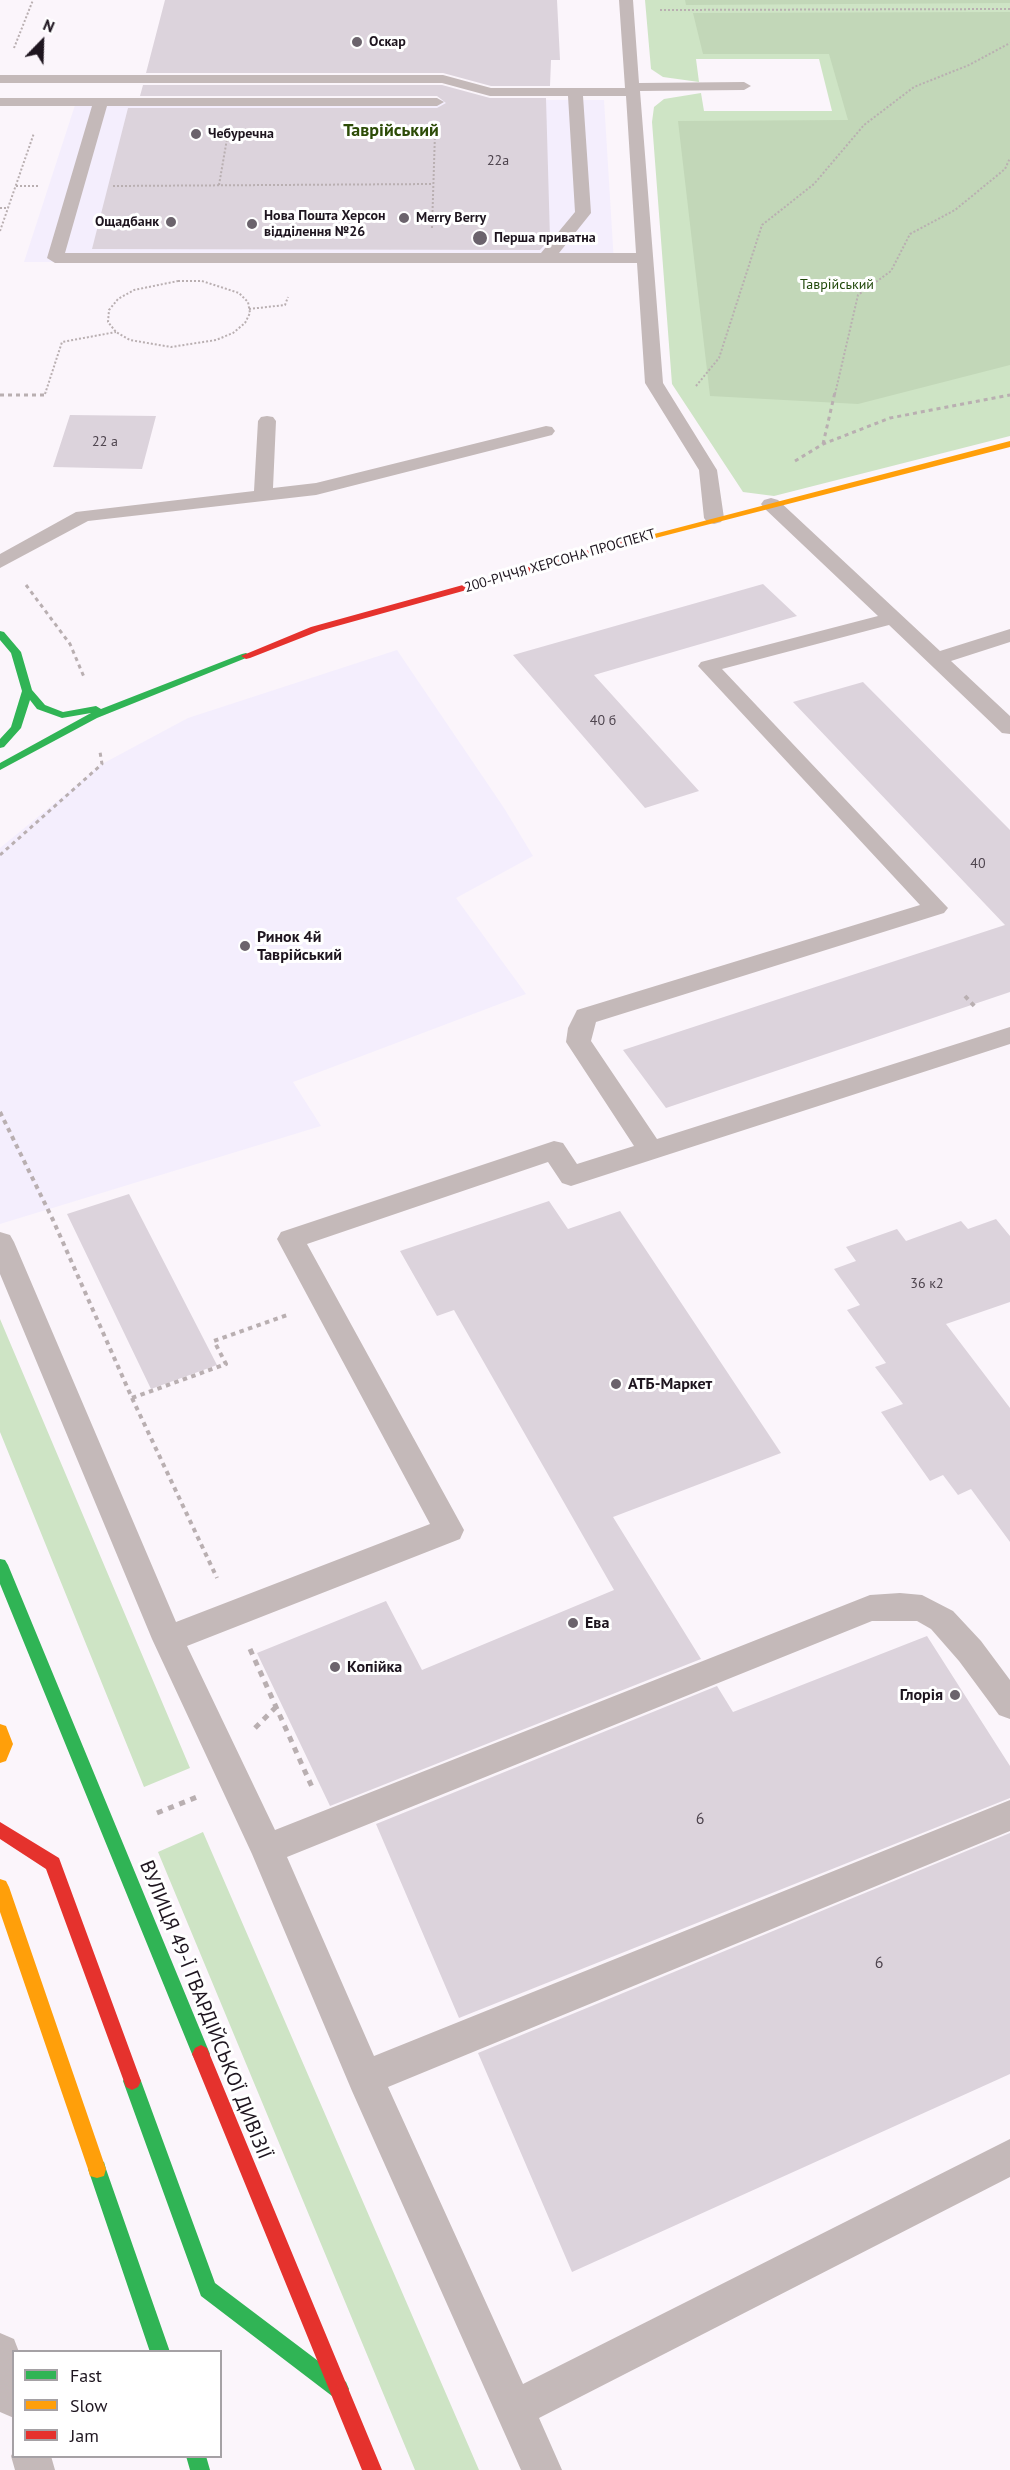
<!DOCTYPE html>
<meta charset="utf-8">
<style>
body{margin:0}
#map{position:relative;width:1010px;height:2470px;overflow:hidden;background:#fbf5fb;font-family:"PT Sans",sans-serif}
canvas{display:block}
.legend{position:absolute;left:12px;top:2350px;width:210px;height:108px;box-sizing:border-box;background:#fff;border:2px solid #a5a1a5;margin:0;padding:8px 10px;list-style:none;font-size:18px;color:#1e151f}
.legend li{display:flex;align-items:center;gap:12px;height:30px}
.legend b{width:30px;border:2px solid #a5a1a5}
.north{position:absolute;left:12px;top:12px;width:60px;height:60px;-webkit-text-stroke:4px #fff;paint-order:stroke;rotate:23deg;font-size:16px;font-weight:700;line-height:24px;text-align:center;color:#1e151f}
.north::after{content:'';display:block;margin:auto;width:21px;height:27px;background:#1e151f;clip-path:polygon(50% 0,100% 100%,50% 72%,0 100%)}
</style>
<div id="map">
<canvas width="1010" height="2470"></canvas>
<ul class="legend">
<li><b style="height:8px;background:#30b455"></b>Fast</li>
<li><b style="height:8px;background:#ff9f0a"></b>Slow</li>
<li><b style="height:8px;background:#e5322d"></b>Jam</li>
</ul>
<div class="north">N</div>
</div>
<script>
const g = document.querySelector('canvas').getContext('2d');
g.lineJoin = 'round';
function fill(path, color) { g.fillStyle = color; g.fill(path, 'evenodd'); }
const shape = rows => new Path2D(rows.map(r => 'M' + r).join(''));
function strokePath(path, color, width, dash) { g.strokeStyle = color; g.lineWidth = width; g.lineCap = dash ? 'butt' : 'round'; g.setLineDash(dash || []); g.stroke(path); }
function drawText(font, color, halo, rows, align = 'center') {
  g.font = font + ' "PT Sans",sans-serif'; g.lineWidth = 6; g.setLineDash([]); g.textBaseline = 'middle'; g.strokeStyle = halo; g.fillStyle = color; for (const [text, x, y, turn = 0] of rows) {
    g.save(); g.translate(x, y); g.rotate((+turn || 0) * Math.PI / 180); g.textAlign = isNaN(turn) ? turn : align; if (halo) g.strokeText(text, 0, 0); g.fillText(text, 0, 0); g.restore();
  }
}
fill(shape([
 [77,99,604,100,614,263,24,262],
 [397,650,504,808,533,856,456,898,526,994,293,1082,321,1126,0,1224,0,848,102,764,188,718]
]), '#f4eefd');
fill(shape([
 [645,0,1010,0,1010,436,774,496,743,492,672,384,652,122,654,107,664,99,701,93,704,111,832,111,819,59,696,59,699,82,663,77,651,69],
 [0,1319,190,1768,144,1787,0,1432],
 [203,1832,479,2470,415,2470,158,1852]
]), '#cee4c5');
fill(shape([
 [685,0,1010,0,1010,3,686,5],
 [1010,12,1010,365,858,404,710,396,678,121,848,120,829,54,703,54,693,13]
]), '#c2d7b8');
fill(shape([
 [165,0,557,0,560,60,551,60,550,86,491,86,443,73,146,73],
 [143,85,442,85,490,98,546,98,550,239,540,250,92,249,128,108,437,108,446,103,437,96,140,96],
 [70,415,156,416,142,469,53,467],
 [763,584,797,616,594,675,699,791,645,808,513,655],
 [863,682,1010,830,1010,992,666,1108,623,1050,1005,925,793,702],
 [129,1194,217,1365,151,1389,67,1214],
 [549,1201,568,1229,620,1211,781,1453,613,1517,701,1659,330,1806,257,1653,386,1601,422,1670,614,1590,454,1310,437,1316,400,1251],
 [996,1219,1010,1236,1010,1302,946,1324,1010,1408,1010,1542,971,1489,958,1495,943,1475,930,1481,881,1412,903,1404,875,1367,886,1363,847,1310,860,1305,834,1269,856,1261,846,1247,897,1229,906,1241,961,1221,968,1229],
 [927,1636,1010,1766,1010,1798,459,2018,376,1824,717,1686,733,1712],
 [1010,1833,1010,2074,572,2272,478,2053]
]), '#dcd3dc');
strokePath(shape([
 [660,10,1010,9],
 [14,48,33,0],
 [219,185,228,133],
 [16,186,39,186],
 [113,186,433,184],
 [0,208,8,208],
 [432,228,435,133],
 [0,231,34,133],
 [178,281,202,281,239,293,248,302,250,313,245,323,233,333,216,340,171,347,130,340,116,332,108,322,109,310,118,299,134,290,178,281],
 [249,309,285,305,288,297],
 [696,386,719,358,762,225,814,184,864,125,914,87,969,65,1010,43],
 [45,394,62,342,116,332],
 [835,394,858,295,891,271,910,234,955,210,1005,169,1010,158]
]), '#b9afb1', 2, [2, 2]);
strokePath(shape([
 [0,395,45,395,46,392],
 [823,444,835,392],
 [795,461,823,444,890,418,1010,395],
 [26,585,70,644,84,677],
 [0,855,102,764,100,752]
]), '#b9afb1', 3, [4, 4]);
strokePath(shape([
 [965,996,977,1009],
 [0,1112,53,1220,132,1398,217,1578],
 [132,1398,226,1364,214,1341,287,1315]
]), '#b9afb1', 4, [4.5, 4.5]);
strokePath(shape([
 [250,1649,312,1787],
 [255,1728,276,1707],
 [157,1813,197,1797]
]), '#b9afb1', 5, [6, 6]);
fill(shape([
 [619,0,633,0,639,83,744,82,751,86,744,90,640,91,663,383,717,470,724,518,721,522,714,524,707,522,704,518,699,470,645,383,637,263,55,263,47,258,92,106,0,106,0,98,437,98,444,102,437,106,107,106,65,253,541,253,575,212,568,96,490,96,442,83,0,83,0,75,443,75,491,88,625,88,619,0],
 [583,96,626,96,636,253,559,253,591,213,583,96],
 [267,416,273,417,276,421,273,488,316,483,546,426,552,427,555,431,552,435,316,495,88,521,0,568,0,554,76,512,254,491,258,421,261,417,267,416],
 [771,498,778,500,940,651,1010,629,1010,642,951,661,1010,716,1010,734,1002,733,889,625,722,669,948,908,944,913,596,1022,591,1041,657,1139,1010,1027,1010,1044,571,1186,562,1183,548,1162,307,1244,464,1530,460,1539,187,1646,275,1830,870,1595,900,1593,922,1595,953,1611,981,1641,1010,1680,1010,1719,999,1715,959,1661,931,1629,917,1621,872,1621,287,1857,374,2056,1010,1800,1010,1831,388,2087,523,2384,1010,2139,1010,2177,539,2418,562,2470,521,2470,352,2091,252,1854,152,1639,0,1274,0,1232,10,1235,14,1242,176,1622,430,1524,277,1239,281,1232,554,1141,563,1143,577,1164,634,1146,566,1042,568,1028,577,1010,920,905,698,666,701,662,878,616,764,508,761,504,764,500,771,498],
 [0,2333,14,2339,19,2352,14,2352,14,2418,0,2412,0,2333],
 [14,2450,14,2456,51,2456,55,2470,15,2470,11,2456,14,2450]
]), '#c4b9b9');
fill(shape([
 [0,631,4,632,21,652,32,690,45,705,63,712,96,706,101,709,242,654,246,653,251,656,97,718,0,770,0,763,91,713,62,718,37,709,30,700,21,728,4,747,0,748,0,739,11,727,22,691,11,653,0,640,0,631],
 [0,1559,5,1560,8,1565,210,2054,207,2060,201,2063,195,2060,192,2054,0,1584,0,1559],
 [132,2072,138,2075,141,2081,215,2283,346,2382,349,2389,346,2396,339,2399,332,2396,201,2296,123,2081,126,2075,132,2072],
 [97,2160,104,2162,106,2169,170,2352,150,2352,88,2169,90,2162,97,2160],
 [186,2456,206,2456,210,2470,190,2470,186,2456]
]), '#30b455');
fill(shape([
 [1010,441,1010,447,640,542,635,539,1010,441],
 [0,1724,6,1726,13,1744,6,1761,0,1763,0,1724],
 [0,1879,6,1881,9,1887,106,2169,104,2176,97,2178,90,2176,88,2169,0,1912,0,1879]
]), '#ff9f0a');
fill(shape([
 [640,536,643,537,643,541,319,631,250,658,246,659,241,656,311,627,640,536],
 [0,1822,59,1858,141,2081,138,2087,132,2090,126,2087,46,1869,0,1839,0,1822],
 [201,2045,207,2048,382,2470,362,2470,192,2054,195,2048,201,2045]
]), '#e5322d');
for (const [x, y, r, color] of [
 [357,42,6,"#6b636c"],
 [196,134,6,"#6b636c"],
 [404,218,6,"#6b636c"],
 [171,222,6,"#6b636c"],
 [252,224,6,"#6b636c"],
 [480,238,8,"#6b636c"],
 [245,946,6,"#6b636c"],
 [616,1384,6,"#6b636c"],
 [573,1623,6,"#6b636c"],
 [335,1667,6,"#6b636c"],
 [955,1695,6,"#6b636c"]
]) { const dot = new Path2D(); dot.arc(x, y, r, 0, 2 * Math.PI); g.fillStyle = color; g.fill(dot); strokePath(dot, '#fff', 2); }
drawText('bold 14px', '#1e151f', '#fff', [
 ["Оскар",369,42],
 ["Чебуречна",208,134],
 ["Нова Пошта Херсон",264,216],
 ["відділення №26",264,232],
 ["Merry Berry",416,218],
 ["Ощадбанк",159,222,"right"],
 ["Перша приватна",494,238]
], 'left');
drawText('14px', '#4e444e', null, [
 ["22а",498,161],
 ["22 а",105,442],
 ["40 б",603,721],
 ["40",978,864],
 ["36 к2",927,1284]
]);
drawText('14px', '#20480a', '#fff', [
 ["Таврійський",837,285]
]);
drawText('14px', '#1e151f', '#fff', [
 ["200-РІЧЧЯ ХЕРСОНА ПРОСПЕКТ",560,561,-16]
]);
drawText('bold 16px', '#1e151f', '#fff', [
 ["Ринок 4й",257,937],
 ["Таврійський",257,955],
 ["АТБ-Маркет",628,1384],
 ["Ева",585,1623],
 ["Копійка",347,1667],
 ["Глорія",943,1695,"right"]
], 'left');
drawText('16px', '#4e444e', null, [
 ["6",700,1819],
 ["6",879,1963]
]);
drawText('bold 18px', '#2d4c07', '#fff', [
 ["Таврійський",391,131]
]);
drawText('20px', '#1e151f', '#fff', [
 ["ВУЛИЦЯ 49-Ї ГВАРДІЙСЬКОЇ ДИВІЗІЇ",205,2010,68]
]);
</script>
